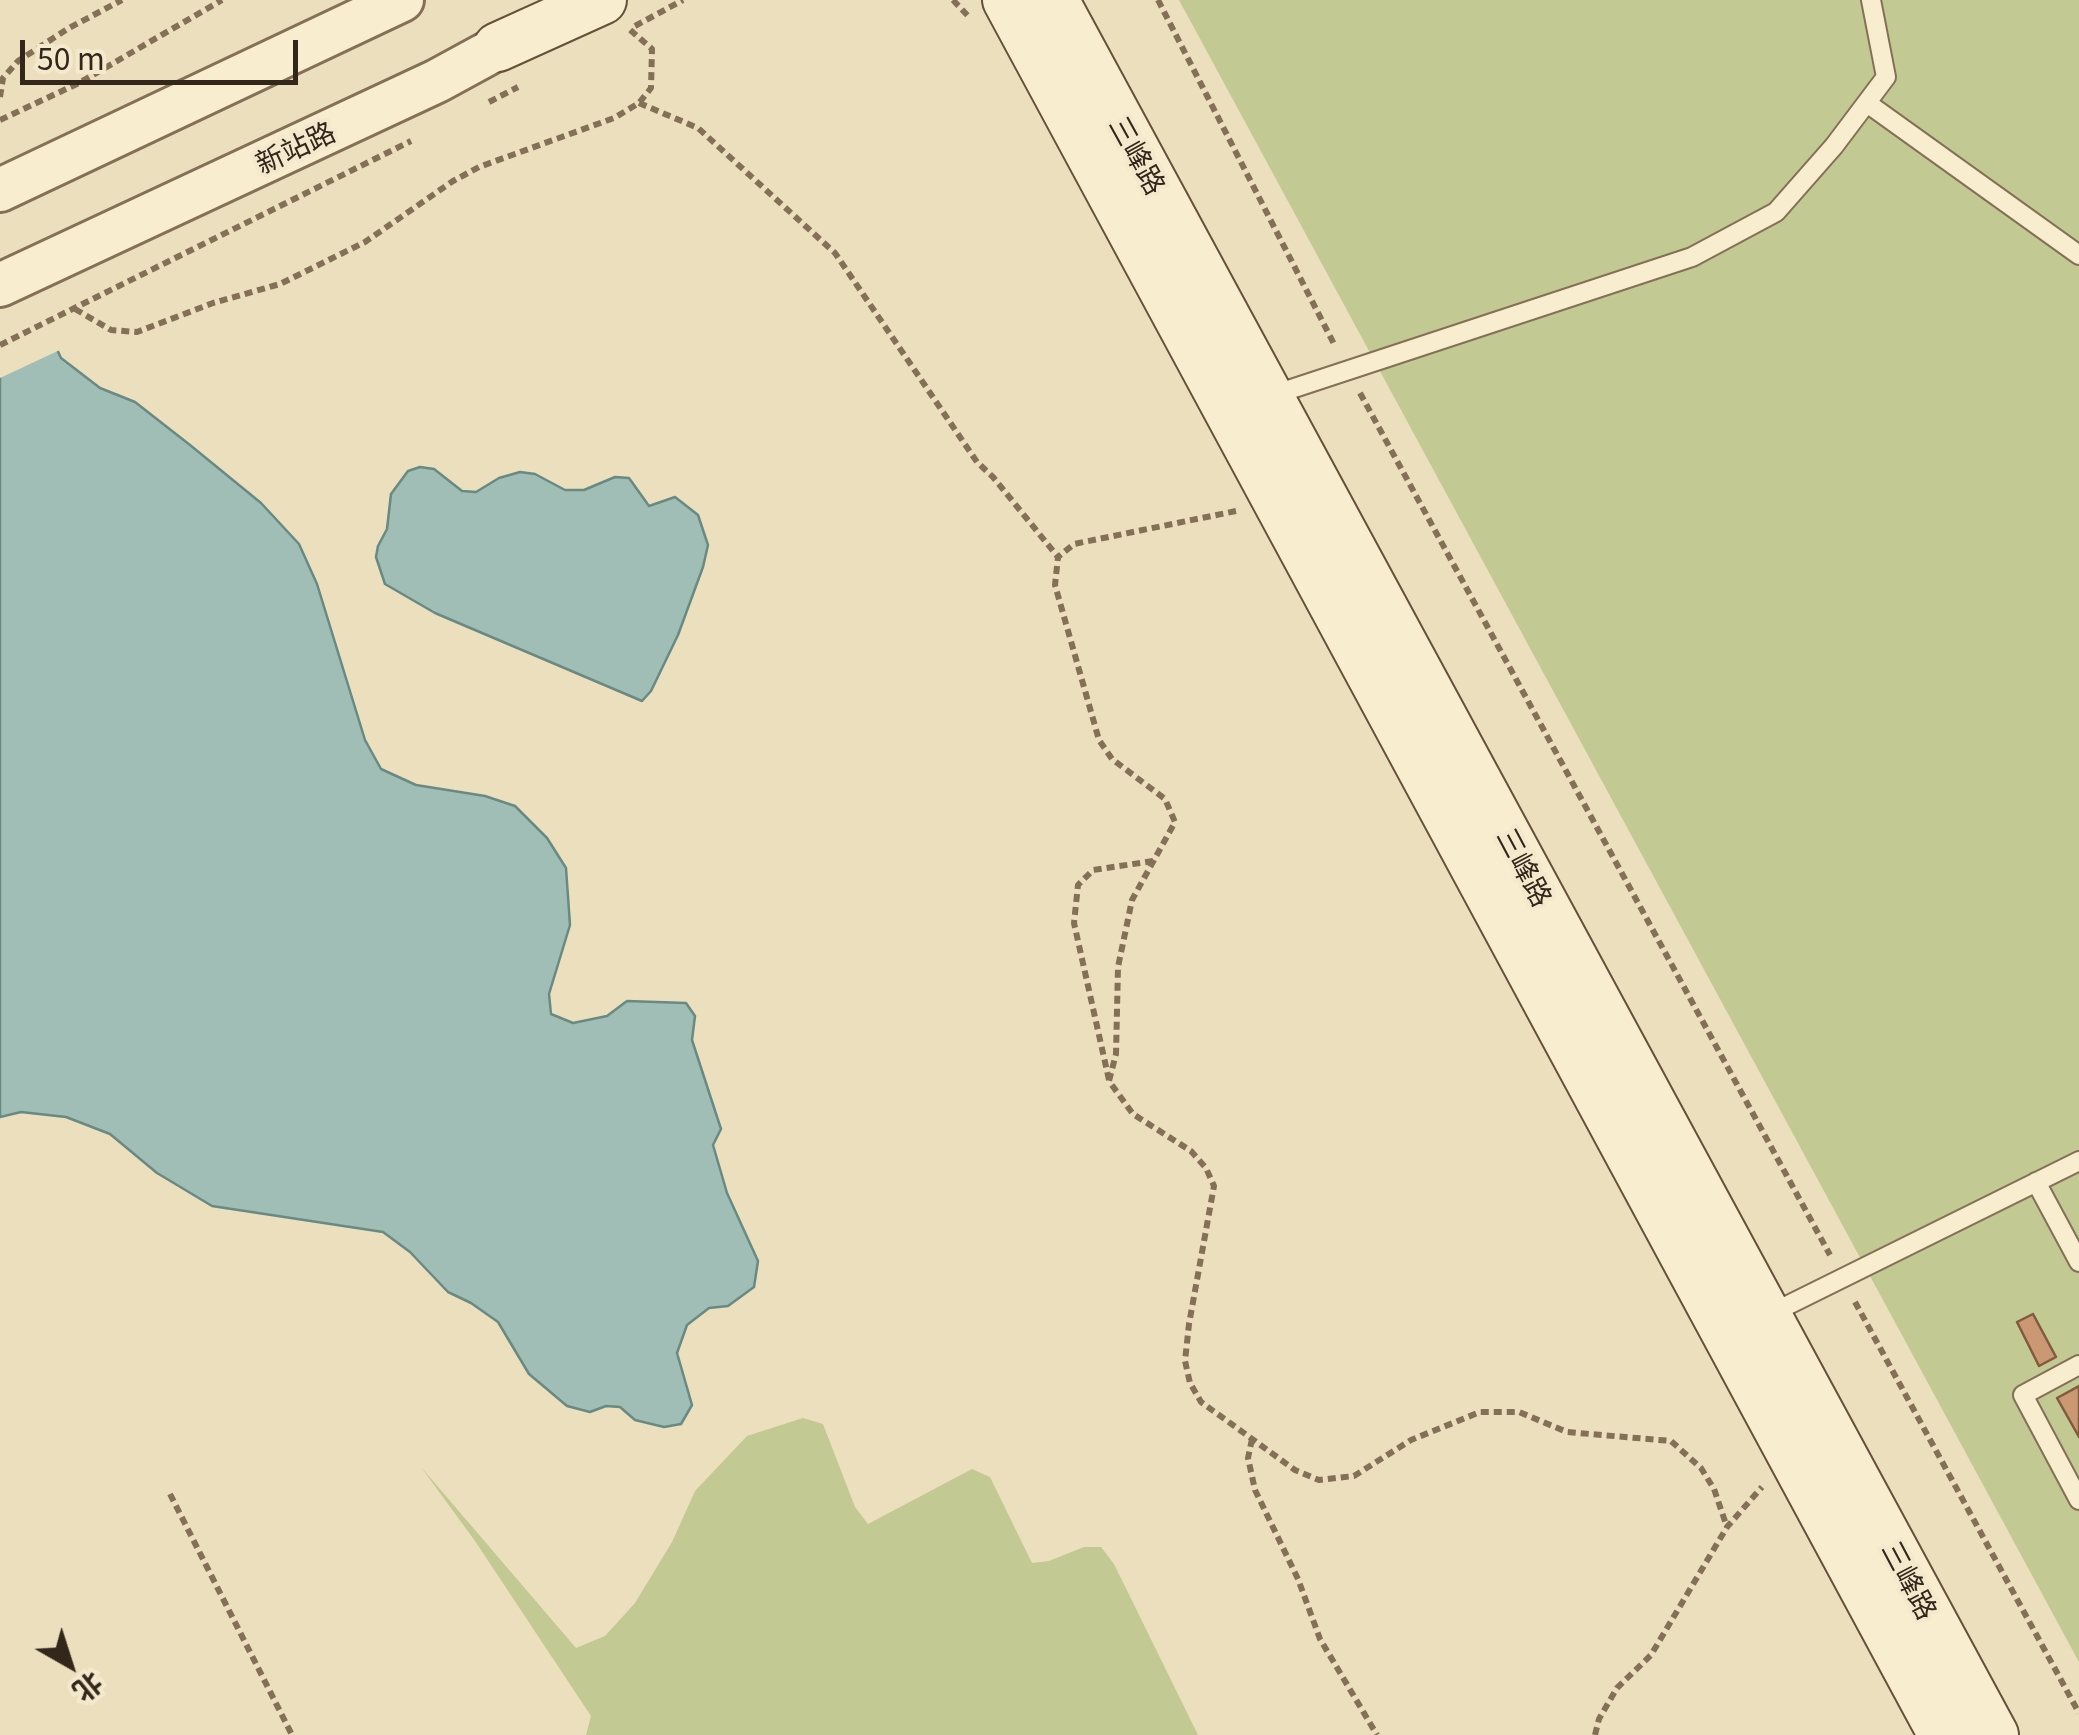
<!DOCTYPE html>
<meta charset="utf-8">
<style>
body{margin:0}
#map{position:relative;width:2079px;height:1735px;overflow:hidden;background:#ecdfbd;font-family:Georgia,"Noto Sans SC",serif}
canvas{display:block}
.north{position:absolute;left:20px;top:1615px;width:100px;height:100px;-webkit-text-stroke:8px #f4e9cc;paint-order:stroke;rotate:141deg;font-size:28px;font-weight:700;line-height:40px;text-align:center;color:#33271b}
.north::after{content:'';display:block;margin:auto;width:35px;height:45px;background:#33271b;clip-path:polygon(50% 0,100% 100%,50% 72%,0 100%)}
.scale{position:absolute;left:20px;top:40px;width:278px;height:45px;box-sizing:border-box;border:5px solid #33271b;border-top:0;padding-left:12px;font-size:30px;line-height:35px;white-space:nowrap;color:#33271b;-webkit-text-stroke:8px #f4e9cc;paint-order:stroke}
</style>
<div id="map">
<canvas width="2079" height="1735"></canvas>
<div class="north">北</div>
<div class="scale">50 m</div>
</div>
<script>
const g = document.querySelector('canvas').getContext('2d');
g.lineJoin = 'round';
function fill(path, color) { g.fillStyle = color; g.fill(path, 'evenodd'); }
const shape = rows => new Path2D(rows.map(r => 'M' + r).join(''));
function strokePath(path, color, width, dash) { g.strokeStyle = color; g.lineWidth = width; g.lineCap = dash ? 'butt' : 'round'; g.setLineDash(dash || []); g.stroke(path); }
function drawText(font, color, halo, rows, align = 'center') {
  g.font = font + ' Georgia,"Noto Sans SC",serif'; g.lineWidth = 8; g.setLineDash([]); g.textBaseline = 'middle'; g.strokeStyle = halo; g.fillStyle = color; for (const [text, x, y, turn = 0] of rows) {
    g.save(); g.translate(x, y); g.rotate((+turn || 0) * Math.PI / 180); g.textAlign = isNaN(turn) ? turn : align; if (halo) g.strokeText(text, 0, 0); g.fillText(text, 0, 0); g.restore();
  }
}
fill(shape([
 [1179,0,2079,0,2079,1662],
 [803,1418,823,1424,855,1507,868,1524,972,1469,990,1477,1032,1563,1049,1561,1084,1547,1101,1547,1114,1564,1198,1735,586,1735,591,1716,475,1541,421,1467,576,1648,605,1636,635,1603,672,1542,695,1491,747,1436]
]), '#c2c992');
const water = shape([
 [0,228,61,358,100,388,135,402,190,445,261,503,299,544,317,584,365,740,381,769,416,785,485,796,515,806,547,838,566,868,570,925,549,994,551,1014,573,1023,607,1016,627,1001,686,1003,695,1016,692,1040,721,1129,713,1145,727,1193,758,1261,754,1287,728,1306,709,1308,687,1325,677,1353,692,1405,681,1424,664,1427,635,1420,620,1407,606,1406,590,1412,567,1406,529,1374,498,1322,471,1303,448,1292,410,1252,383,1232,212,1206,157,1173,110,1134,66,1117,21,1112,0,1117,0,228],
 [420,467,434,469,462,491,476,492,499,478,520,472,535,474,565,490,584,490,615,477,629,478,649,506,675,497,698,515,708,545,703,567,678,635,651,691,642,701,435,613,385,584,376,557,378,546,387,529,391,494,408,471,420,467]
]);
fill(water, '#a1beb6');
strokePath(water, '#698a83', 2.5);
fill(shape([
 [0,223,5,225,62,349,0,378]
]), '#ecdfbd');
const building = shape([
 [2033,1314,2056,1357,2039,1366,2017,1322,2033,1314],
 [2079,1386,2079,1437,2057,1398,2079,1386]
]);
fill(building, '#ca9973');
strokePath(building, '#825a3d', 2.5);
const service = shape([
 [1867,103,2079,255],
 [1273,395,1692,257,1776,212,1834,146,1886,77,1871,0],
 [2036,1182,2079,1262],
 [1768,1315,2079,1161],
 [2079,1365,2023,1395,2079,1500]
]);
const tertiary = shape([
 [0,190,402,0],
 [0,285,437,81,527,32]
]);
const secondary = shape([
 [1007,0,1943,1735],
 [1054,0,1994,1735],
 [498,47,602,0]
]);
strokePath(service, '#837057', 22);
strokePath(tertiary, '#837057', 48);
strokePath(secondary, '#65513a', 52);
strokePath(shape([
 [953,0,969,17],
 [1158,0,1335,346],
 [635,26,683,0],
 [0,97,3,78,18,61,69,28,122,0],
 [489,102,518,87],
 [639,103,698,128,835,253,977,462,993,477,1058,557],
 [0,120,79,83,222,0],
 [75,309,111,330,137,332,213,303,280,284,365,242,453,181,479,167,614,118,639,103,651,88,652,49,629,29],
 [0,345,411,141],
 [1360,393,1830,1255],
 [1236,511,1074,544,1058,557,1055,585,1099,740,1112,759,1165,799,1175,822,1132,900,1118,967,1116,1054,1109,1081,1133,1114,1191,1151,1206,1168,1214,1186,1189,1324,1185,1361,1190,1383,1201,1402,1295,1470,1319,1480,1354,1476,1411,1440,1480,1412,1519,1412,1567,1432,1671,1441,1701,1468,1714,1489,1727,1527],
 [1109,1080,1074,923,1078,885,1093,870,1153,861],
 [1855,1302,2079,1713],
 [1252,1439,1248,1458,1255,1490,1298,1579,1320,1639,1377,1735],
 [170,1494,292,1735],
 [1595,1735,1599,1719,1617,1688,1651,1655,1727,1527,1762,1487]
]), '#837057', 6, [8, 5]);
strokePath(service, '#f8edcf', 18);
strokePath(tertiary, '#f8edcf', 42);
strokePath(secondary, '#f8edcf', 48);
drawText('28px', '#33271b', '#f4e9cc', [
 ["新站路",295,147,-25],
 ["三峰路",1138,155,61],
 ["三峰路",1525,867,62],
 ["三峰路",1910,1580,62]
]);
</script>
